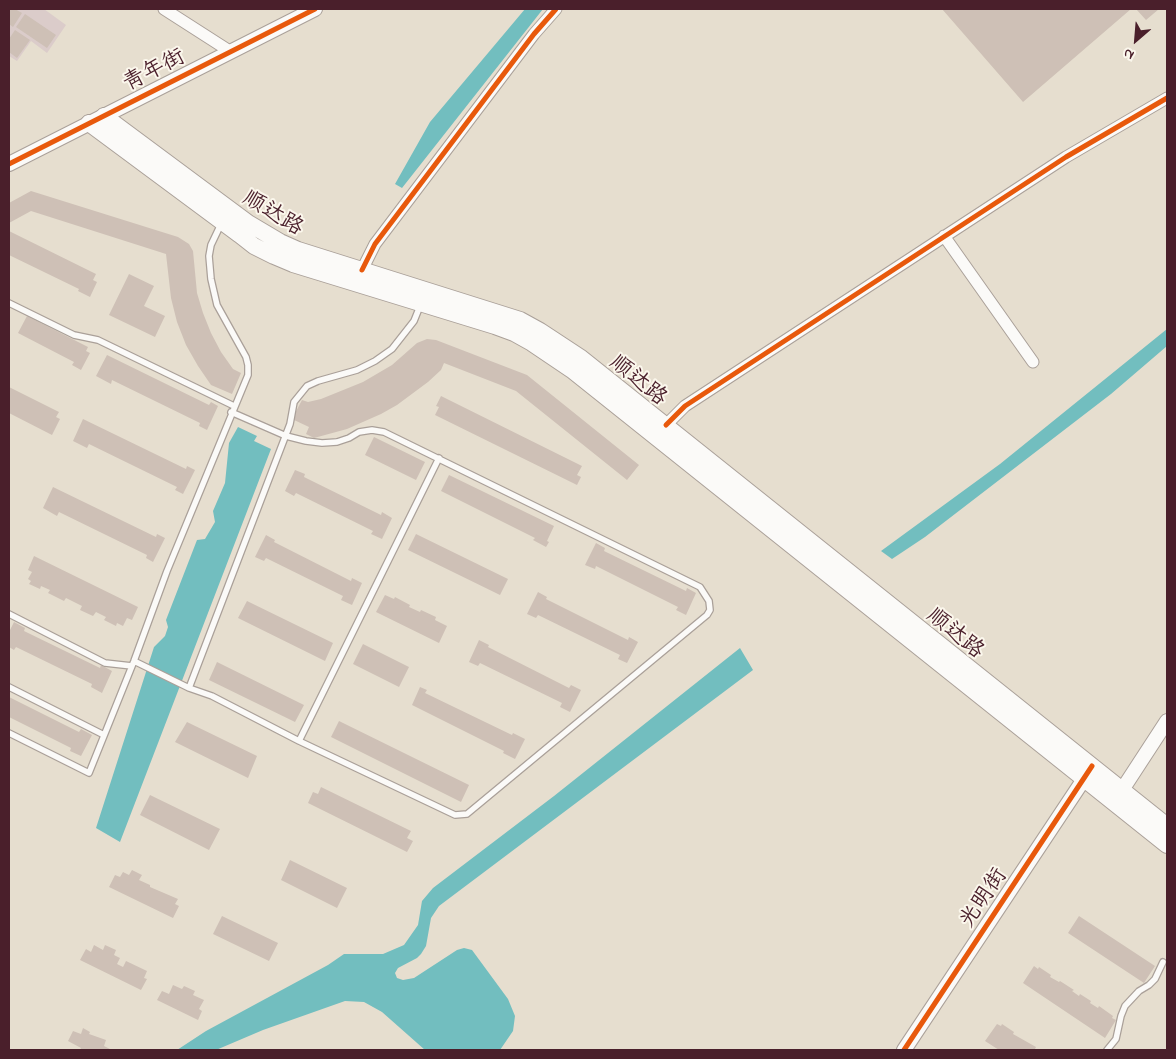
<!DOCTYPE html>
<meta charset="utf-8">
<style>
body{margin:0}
#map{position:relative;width:1176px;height:1059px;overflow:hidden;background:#e6decf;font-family:"Indie Flower",sans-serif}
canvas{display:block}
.frame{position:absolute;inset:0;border:10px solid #4a1f2b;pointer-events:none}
.north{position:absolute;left:1111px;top:15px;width:50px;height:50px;-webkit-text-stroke:4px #fbf7ec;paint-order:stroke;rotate:207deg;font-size:14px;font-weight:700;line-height:20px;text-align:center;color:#4a1f2b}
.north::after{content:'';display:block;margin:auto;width:18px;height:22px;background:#4a1f2b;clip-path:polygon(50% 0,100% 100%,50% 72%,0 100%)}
</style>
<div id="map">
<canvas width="1176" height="1059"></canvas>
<div class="frame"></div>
<div class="north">N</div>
</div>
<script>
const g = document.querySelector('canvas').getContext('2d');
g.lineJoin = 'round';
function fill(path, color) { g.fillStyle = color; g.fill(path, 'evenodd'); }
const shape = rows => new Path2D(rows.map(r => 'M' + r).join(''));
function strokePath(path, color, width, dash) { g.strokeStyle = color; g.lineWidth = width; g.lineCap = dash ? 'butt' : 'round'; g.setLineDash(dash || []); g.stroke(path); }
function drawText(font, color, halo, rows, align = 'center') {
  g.font = font + ' "Indie Flower","LXGW WenKai TC",sans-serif'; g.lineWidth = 4; g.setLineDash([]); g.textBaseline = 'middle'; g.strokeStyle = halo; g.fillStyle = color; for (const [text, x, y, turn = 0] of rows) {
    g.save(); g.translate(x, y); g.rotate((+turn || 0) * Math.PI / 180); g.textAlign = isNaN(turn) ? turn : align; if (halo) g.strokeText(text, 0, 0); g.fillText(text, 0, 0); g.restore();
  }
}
fill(shape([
 [9,9,44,9,66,25,47,53,31,41,17,61,9,56]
]), '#dbccca');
fill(shape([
 [525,9,543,9,402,188,395,184,430,122],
 [1167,329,1167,346,1111,394,925,537,892,559,881,551,1000,464],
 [238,427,257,436,254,441,271,449,120,842,96,828,154,647,165,636,168,627,166,620,197,540,205,539,215,522,213,511,225,483,229,443],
 [740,648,753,670,439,906,431,918,426,946,421,954,417,958,398,968,395,973,397,978,403,980,414,978,457,950,464,948,472,950,508,999,515,1016,513,1031,500,1050,425,1050,382,1012,364,1002,345,1001,263,1030,216,1050,177,1050,206,1031,328,965,344,954,383,954,404,945,418,925,422,901,433,888,554,796]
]), '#72bebf');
fill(shape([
 [9,9,15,9,22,13,13,27,9,24],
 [942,9,1131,9,1023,102],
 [1136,9,1159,9,1146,20],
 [25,14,56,35,47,48,16,27],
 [15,30,30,40,17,58,9,52,9,39],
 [31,191,178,237,189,244,193,251,197,293,203,313,211,333,221,352,233,369,241,373,232,394,211,385,198,366,186,345,177,322,171,298,166,254,31,211,9,223,9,203],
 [9,231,96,274,93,280,97,282,90,297,78,291,79,289,9,255],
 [129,274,154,286,144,306,165,316,155,337,109,315],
 [27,316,88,347,86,351,90,353,81,370,72,365,74,362,18,333],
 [427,339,436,340,527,375,639,465,627,480,516,391,444,363,441,370,428,382,397,405,381,414,347,429,314,438,306,434,309,427,292,419,302,400,308,402,321,399,363,382,392,365,417,343],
 [107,355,209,405,211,402,218,406,207,430,199,426,200,423,112,380,111,384,96,376],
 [9,387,59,412,56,417,60,419,52,435,9,413],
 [441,396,582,466,577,475,581,477,577,485,435,415,439,407,436,406],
 [83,419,186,469,187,466,195,470,183,494,175,490,177,487,89,444,87,448,73,441],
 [374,437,425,462,416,480,365,455],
 [295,470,305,474,304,477,381,515,382,512,392,518,382,539,371,534,373,531,296,493,294,496,285,491],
 [449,475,554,526,547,541,549,542,546,547,533,540,535,538,441,491],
 [53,487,156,537,157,534,165,538,153,562,146,558,147,555,59,512,57,516,43,508],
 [416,534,508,579,500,595,408,550],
 [266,535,275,540,274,542,351,581,352,578,362,583,352,605,341,600,343,596,266,558,264,561,255,557],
 [596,543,605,548,604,551,686,591,687,588,696,593,686,615,676,610,678,607,596,566,595,569,585,565],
 [34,556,138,607,132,620,127,618,123,626,117,623,116,626,104,620,106,617,96,612,93,616,80,610,82,606,66,598,64,601,48,593,50,590,41,586,40,589,29,584,31,581,28,579,32,572,28,570],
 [538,592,547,597,546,599,628,640,629,637,638,642,627,663,618,659,620,655,538,615,536,618,527,614],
 [385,595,394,599,395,597,410,605,409,607,420,612,421,610,436,617,435,620,447,626,439,643,376,612],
 [247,601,333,643,325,661,238,618],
 [14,622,25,628,24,631,100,668,101,665,112,671,102,693,91,687,92,684,16,647,14,650,9,647,9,632],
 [479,640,489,645,488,647,569,688,571,685,581,690,570,712,560,707,562,703,480,663,478,666,469,662],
 [363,644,409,667,399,687,353,664],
 [217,662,304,705,295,722,209,680],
 [420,687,427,690,425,693,512,735,513,733,525,739,515,759,503,753,504,751,412,705],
 [9,697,79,732,81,729,92,735,81,756,70,751,71,748,9,717],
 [339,721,469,785,461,802,331,737],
 [187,722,257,756,248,778,175,742],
 [321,787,411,831,407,838,413,841,407,852,308,803,313,792,318,794],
 [150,795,220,829,209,850,140,815],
 [290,860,347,888,337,908,281,880],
 [132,870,142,875,139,880,150,885,150,887,178,899,175,904,179,906,173,918,109,887,115,875,120,877,123,872,129,875],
 [222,916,278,943,269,961,213,934],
 [1079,916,1155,966,1144,983,1068,933],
 [94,945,103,950,105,945,116,950,114,955,120,958,117,964,123,967,126,961,147,971,144,978,147,979,141,990,80,960,86,949,91,952],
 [1034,966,1038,969,1039,967,1051,975,1050,977,1059,982,1060,981,1074,990,1072,991,1079,996,1080,994,1091,1001,1090,1003,1098,1008,1099,1006,1113,1016,1112,1018,1116,1020,1105,1038,1023,983],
 [173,985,182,989,184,986,195,991,193,995,204,1000,199,1009,202,1011,198,1020,157,1000,162,991,169,994],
 [997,1024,1001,1026,1002,1024,1014,1032,1013,1034,1036,1047,1035,1049,1037,1050,999,1050,985,1041],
 [83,1028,90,1032,89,1034,106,1040,104,1046,110,1049,109,1050,80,1050,81,1048,68,1041,73,1031,81,1034]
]), '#cec0b6');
const service = shape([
 [9,303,74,335,98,340,234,406],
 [231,412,286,436,306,441,322,443,337,442,349,438,359,432,372,430,384,432,700,587,709,601,710,610,707,615,467,814,455,815,299,741],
 [9,614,105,663,132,666],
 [134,661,189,688,290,424,294,402,307,386,318,381,357,370,375,361,392,349,414,321,420,306],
 [9,687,104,735],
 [189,688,212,696,299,741,439,458],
 [9,733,89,773,134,661,167,571,248,375,248,365,246,357,217,305,211,279,209,256,211,245,221,224],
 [1107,1050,1116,1039,1121,1016,1125,1006,1139,991,1149,985,1155,979,1163,962]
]);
const minor = shape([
 [164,9,231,52],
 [944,236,1033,362],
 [362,270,375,244,534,34,556,9],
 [666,425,685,406,1066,157,1167,98]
]);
const tertiary = shape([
 [9,164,315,9],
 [1122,790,1167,721],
 [904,1050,1090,770]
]);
const secondary = shape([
 [104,116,248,223,280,242,298,250,520,320,540,331,581,358,1167,826],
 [89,123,240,235,254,246,274,256,293,264,495,326,514,333,532,343,572,370,1167,845]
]);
strokePath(service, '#aaa099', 8);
strokePath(minor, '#aaa099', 13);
strokePath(tertiary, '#aaa099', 16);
strokePath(secondary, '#aaa099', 18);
strokePath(service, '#fbfaf8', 5.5);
strokePath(minor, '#fbfaf8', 11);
strokePath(tertiary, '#fbfaf8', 14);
strokePath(secondary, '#fbfaf8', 16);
strokePath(shape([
 [9,164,315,9],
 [362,270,375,244,534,34,556,9],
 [666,425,685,406,1066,157,1167,98],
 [904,1050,1092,766]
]), '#e8590c', 5);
drawText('22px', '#4a1f2b', '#fbf7ec', [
 ["青年街",155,72,-27],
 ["顺达路",272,215,31],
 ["顺达路",637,382,39],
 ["顺达路",954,635,39],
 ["光明街",985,899,-56]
]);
</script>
